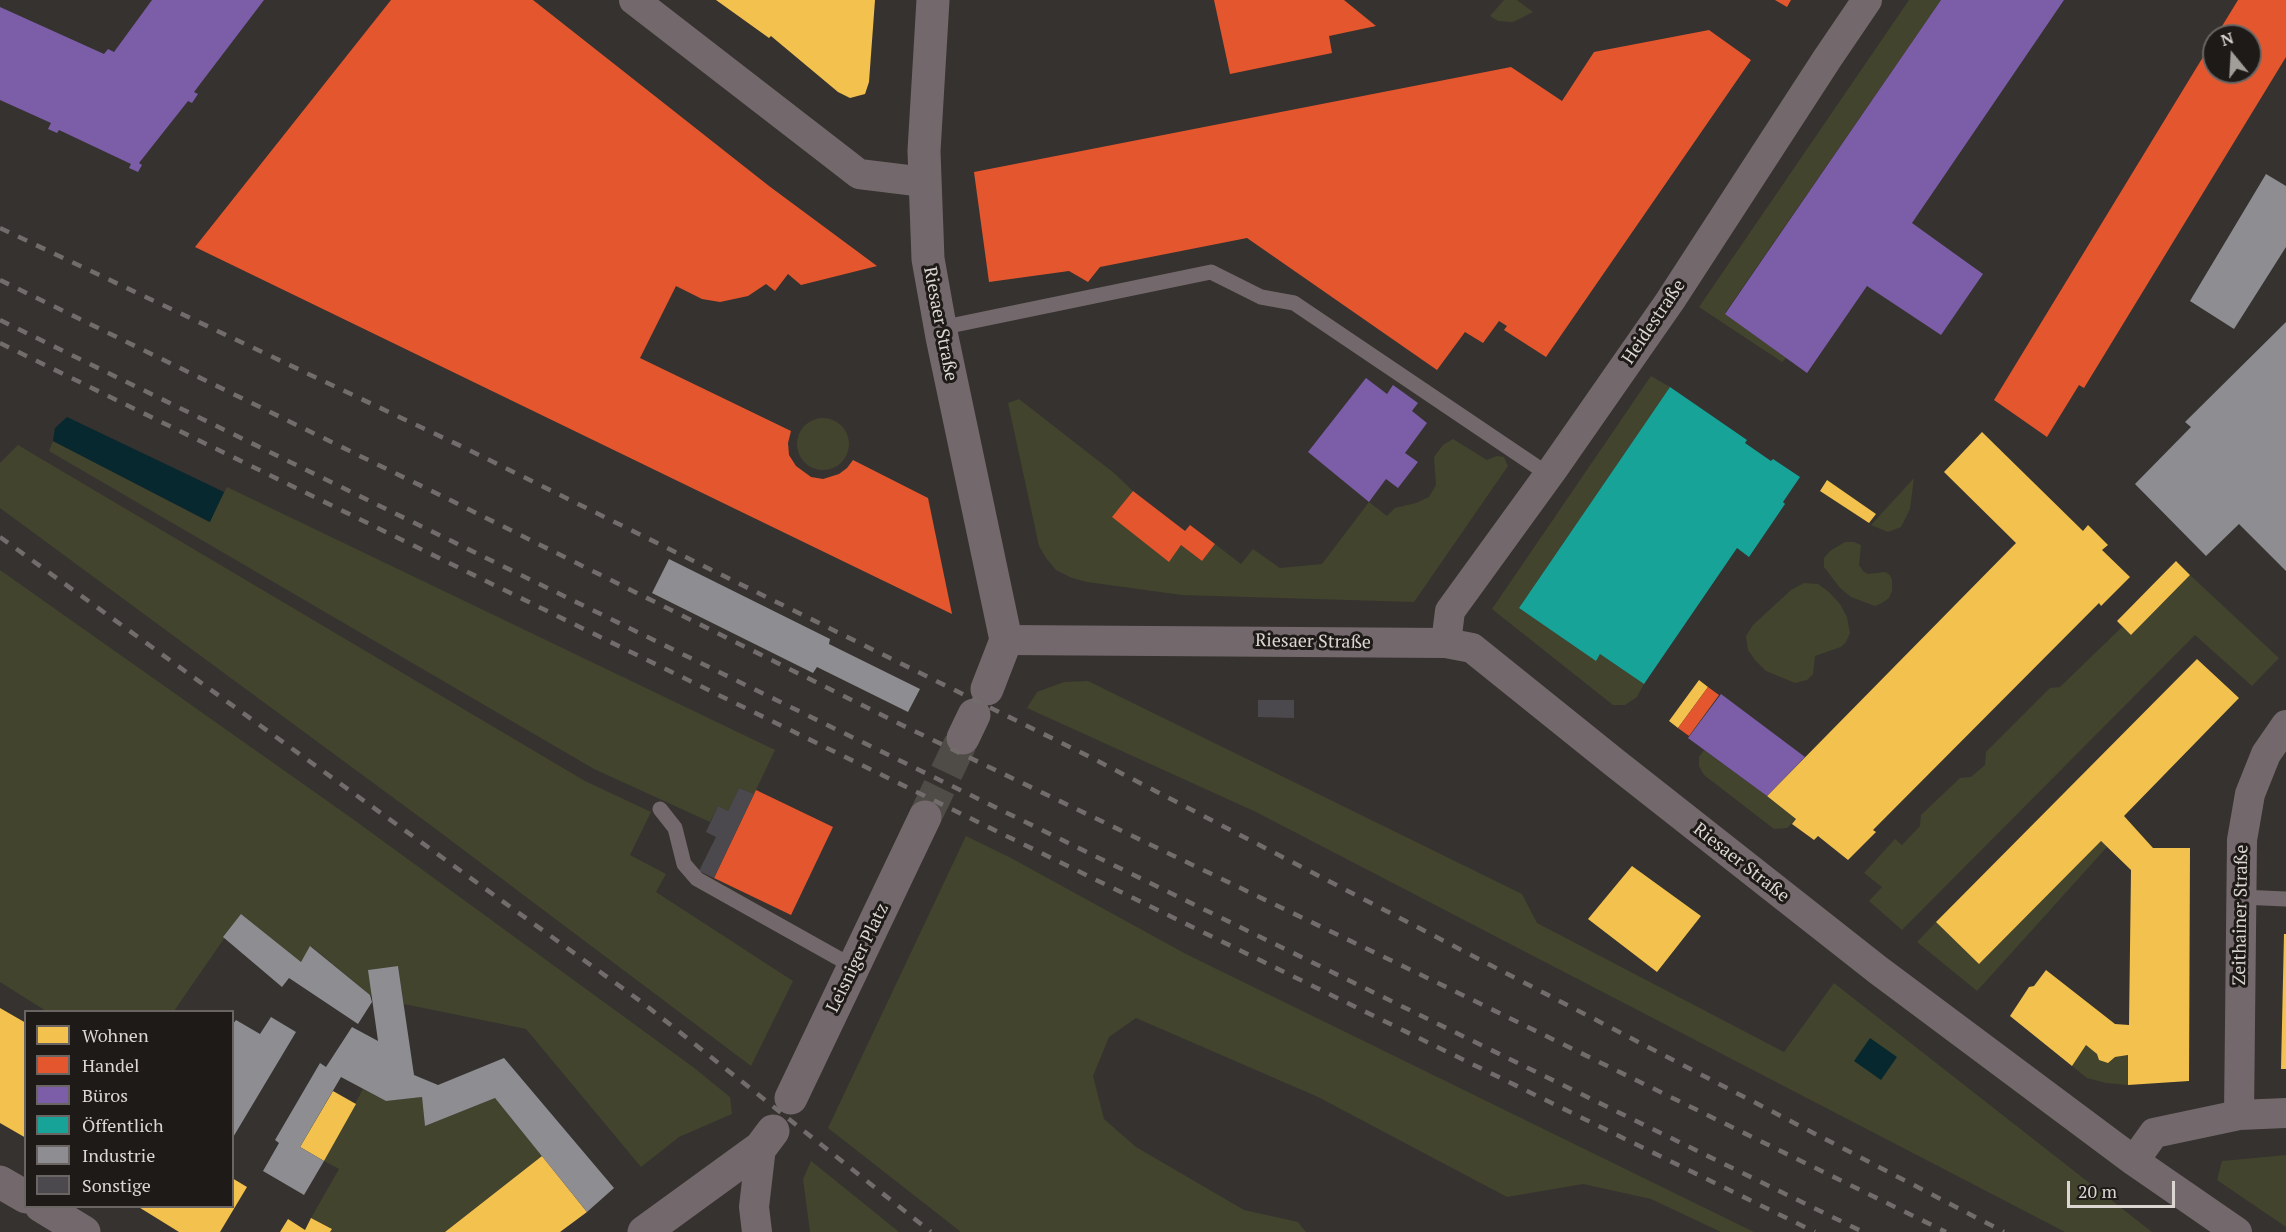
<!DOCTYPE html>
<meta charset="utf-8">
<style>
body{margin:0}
#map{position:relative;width:2286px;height:1232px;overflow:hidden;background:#36322f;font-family:"PT Serif",serif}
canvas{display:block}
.legend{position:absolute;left:24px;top:1010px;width:210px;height:198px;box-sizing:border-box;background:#1e1a18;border:2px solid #6a6562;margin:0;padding:8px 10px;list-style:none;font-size:18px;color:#dbd6d2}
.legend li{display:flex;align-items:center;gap:12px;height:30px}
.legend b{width:30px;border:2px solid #6a6562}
.north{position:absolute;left:2202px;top:24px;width:60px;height:60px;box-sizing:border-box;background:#1e1a18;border:2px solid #6a6562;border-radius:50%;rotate:342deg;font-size:16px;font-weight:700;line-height:24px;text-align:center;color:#dbd6d2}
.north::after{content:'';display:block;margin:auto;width:21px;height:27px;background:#a19d99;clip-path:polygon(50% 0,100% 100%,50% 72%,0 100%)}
.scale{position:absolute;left:2067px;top:1181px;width:108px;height:27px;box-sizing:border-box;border:3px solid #dbd6d2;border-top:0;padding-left:8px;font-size:18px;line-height:21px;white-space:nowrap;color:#dbd6d2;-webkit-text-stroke:4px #1e1a18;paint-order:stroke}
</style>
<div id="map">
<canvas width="2286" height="1232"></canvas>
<ul class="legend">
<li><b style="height:16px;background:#f2c14e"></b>Wohnen</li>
<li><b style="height:16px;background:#e4572e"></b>Handel</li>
<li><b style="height:16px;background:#7b5ea7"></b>Büros</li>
<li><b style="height:16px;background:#17a398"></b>Öffentlich</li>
<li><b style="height:16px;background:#8d8d92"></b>Industrie</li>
<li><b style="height:16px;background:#4c494e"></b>Sonstige</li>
</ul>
<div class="north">N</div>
<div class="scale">20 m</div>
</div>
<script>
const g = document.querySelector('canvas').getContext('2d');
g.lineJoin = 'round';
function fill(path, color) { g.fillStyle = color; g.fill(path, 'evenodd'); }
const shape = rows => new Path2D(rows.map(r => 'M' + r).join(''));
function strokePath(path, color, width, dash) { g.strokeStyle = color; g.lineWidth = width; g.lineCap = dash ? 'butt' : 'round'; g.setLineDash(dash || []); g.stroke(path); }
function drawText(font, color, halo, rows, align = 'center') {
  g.font = font + ' "PT Serif",serif'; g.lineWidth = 6; g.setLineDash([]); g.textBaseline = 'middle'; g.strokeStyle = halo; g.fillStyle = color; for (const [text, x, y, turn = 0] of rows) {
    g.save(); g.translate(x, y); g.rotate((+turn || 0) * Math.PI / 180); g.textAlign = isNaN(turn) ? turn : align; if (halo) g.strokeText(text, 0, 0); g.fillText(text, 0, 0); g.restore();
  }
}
fill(shape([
 [1504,0,1517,0,1533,12,1513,22,1498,21,1490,16],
 [1909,0,1941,0,1725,313,1786,358,1782,362,1699,307],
 [1651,376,1670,387,1519,608,1596,660,1600,654,1644,684,1637,697,1625,705,1613,705,1492,609],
 [1019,399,1114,473,1133,491,1113,517,1169,561,1181,545,1202,561,1215,544,1241,564,1253,549,1280,568,1322,564,1369,502,1387,516,1395,508,1416,503,1429,497,1436,485,1434,457,1443,445,1453,439,1487,460,1497,456,1504,457,1508,466,1414,602,1182,595,1087,582,1072,578,1056,570,1046,558,1039,546,1008,403],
 '797 444a26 26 0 1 1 52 0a26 26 0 1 1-52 0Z',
 [53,441,209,522,227,487,775,750,754,794,739,788,728,811,718,806,710,822,594,769,49,451],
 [18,445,585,781,651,812,630,855,666,874,656,892,793,981,751,1066,429,824,0,508,0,463],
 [1914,478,1910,509,1901,527,1888,532,1871,525],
 [1845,542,1854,542,1861,545,1859,565,1863,571,1868,574,1885,572,1890,575,1892,580,1892,591,1889,598,1882,603,1875,606,1851,597,1840,588,1824,567,1824,558,1830,551],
 [0,570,350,817,693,1067,730,1097,732,1114,679,1137,641,1167,526,1029,404,1004,398,966,369,970,372,994,370,995,311,946,301,962,241,914,174,1011,46,1011,0,982],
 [2190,575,2279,658,2252,686,2195,635,1902,930,1869,901,1882,887,1864,873,1895,839,1902,845,1920,826,1921,815,1960,778,1971,777,1985,765,1986,752,2050,688,2060,687,2122,627,2131,635],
 [1804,583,1818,584,1829,592,1840,604,1847,617,1850,633,1846,642,1841,647,1815,656,1813,674,1807,680,1795,683,1766,671,1755,660,1748,650,1746,636,1753,625,1791,590],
 [1088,681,1522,894,1537,923,1784,1052,1834,983,2152,1232,2065,1232,1256,812,1027,708,1037,692,1064,682],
 [1704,750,1767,796,1796,819,1787,828,1774,829,1704,775,1699,766,1699,757],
 [966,836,1011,858,1186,954,1754,1232,1721,1232,1651,1199,1583,1184,1507,1197,1318,1097,1136,1018,1109,1037,1093,1076,1104,1119,1136,1147,1244,1210,1298,1222,1306,1232,961,1232,828,1128],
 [2101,841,2107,847,1977,991,1917,942,1936,922,1979,964],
 [2086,1045,2097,1054,2115,1057,2128,1055,2128,1085,2106,1083,2087,1078,2072,1066],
 [363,1089,386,1101,422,1097,425,1126,495,1098,542,1156,445,1232,330,1232,331,1228,311,1218,339,1169,324,1161],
 [2286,1155,2286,1227,2217,1180,2222,1161],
 [811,1161,862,1202,899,1232,810,1232,803,1179]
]), '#42442d');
fill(shape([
 [67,417,224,492,210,522,53,441,55,428],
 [1870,1038,1897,1057,1881,1080,1854,1061]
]), '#06282e');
fill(shape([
 [716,0,875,0,869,82,865,94,850,98,838,92,771,36,769,38],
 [1982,432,2083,531,2088,525,2108,545,2102,550,2130,577,2101,606,2099,603,1873,830,1876,832,1848,860,1818,836,1814,840,1792,824,1796,819,1767,796,2016,543,1944,472],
 [1827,480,1876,514,1869,523,1820,491],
 [2176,561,2190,575,2131,635,2117,621],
 [2197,659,2239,698,2124,816,2153,848,2190,848,2189,1081,2128,1085,2128,1055,2115,1057,2108,1063,2099,1060,2097,1054,2086,1045,2072,1066,2010,1016,2029,987,2034,986,2046,970,2115,1024,2129,1025,2131,870,2101,841,1979,964,1936,922],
 [1699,680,1708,687,1678,728,1669,721],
 [1632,866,1701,916,1657,972,1588,919],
 [2284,934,2286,934,2286,1069,2281,1069],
 [0,1008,26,1023,26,1138,0,1123],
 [333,1091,356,1104,324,1161,300,1147],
 [542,1156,587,1212,560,1232,445,1232],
 [232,1178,247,1187,220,1232,179,1232,137,1206,232,1206],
 [311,1218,332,1229,330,1232,280,1232,288,1219,305,1230]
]), '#f2c14e');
fill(shape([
 [391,0,533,0,769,186,877,266,801,285,788,274,775,291,766,284,748,296,720,302,702,299,676,286,640,358,791,431,788,443,789,455,796,466,811,477,823,479,839,474,847,468,853,460,928,498,952,614,195,247],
 [1214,0,1344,0,1376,26,1329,36,1332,53,1230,74],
 [1775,0,1791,0,1787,7],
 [2238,0,2286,0,2286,57,2084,388,2079,385,2047,437,1994,400,2214,39,2214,72,2250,72,2250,36,2216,36],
 [1709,30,1751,60,1546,357,1504,330,1507,326,1499,321,1483,343,1465,332,1437,370,1247,238,1100,267,1088,282,1069,271,989,282,974,172,1511,67,1562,101,1594,52],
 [1133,491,1185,531,1190,525,1215,544,1202,561,1181,545,1169,562,1112,517],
 [1708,687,1719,695,1689,736,1678,728],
 [756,790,833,827,791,915,714,878]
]), '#e4572e');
fill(shape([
 [152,0,264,0,194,92,198,94,192,103,188,101,139,163,142,165,138,172,129,168,131,164,59,130,57,133,48,129,51,123,0,100,0,7,104,54,108,49,114,52],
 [1941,0,2064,0,1912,223,1983,274,1941,335,1867,286,1807,373,1725,314],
 [1366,378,1387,394,1393,385,1418,403,1412,411,1427,423,1405,453,1418,462,1398,488,1386,479,1369,502,1308,452],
 [1721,694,1805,757,1767,796,1688,738]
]), '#7b5ea7');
fill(shape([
 [1670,387,1747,440,1745,443,1771,461,1773,459,1800,477,1783,502,1785,504,1749,557,1737,548,1644,684,1600,654,1596,661,1519,608]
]), '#17a398');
fill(shape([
 [2266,174,2286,186,2286,247,2234,329,2190,301],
 [2286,322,2286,571,2239,524,2206,556,2135,484,2191,427,2185,422],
 [669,559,830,639,829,644,920,689,908,712,817,667,813,673,652,593],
 [241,914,301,962,310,946,370,995,372,1002,358,1024,289,978,282,987,223,937],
 [398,966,414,1075,438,1085,504,1058,614,1188,587,1212,495,1098,425,1126,422,1097,386,1101,341,1077,300,1147,324,1161,304,1195,263,1171,279,1143,275,1140,320,1063,326,1067,352,1027,378,1041,368,970],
 [271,1017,296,1032,232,1139,232,1025,236,1020,260,1034]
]), '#8d8d92');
fill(shape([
 [1258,700,1294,700,1294,718,1258,717],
 [739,788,754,794,714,878,699,871,716,837,706,832,718,806,728,811]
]), '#4c494e');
strokePath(shape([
 [925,817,963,738]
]), '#4f4b47', 33, [33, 16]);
strokePath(shape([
 [940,328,1211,272,1261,297,1294,303,1549,475],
 [660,809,675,828,684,864,697,879,854,967],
 [2241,897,2286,899]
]), '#73696c', 15);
strokePath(shape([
 [634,0,859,174,924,182],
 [1006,640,1446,643,1472,648,1615,763,1878,970,2134,1161,2237,1232],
 [1446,643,1450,611,1553,469,1670,301,1827,59,1867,0],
 [2239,1115,2242,840,2250,794,2266,754,2286,725],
 [2134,1161,2154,1133,2239,1115,2286,1113],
 [757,1232,754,1207,761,1147]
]), '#73696c', 30);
strokePath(shape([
 [933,0,924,151,928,259,942,337,1006,640,987,689],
 [963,738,974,715],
 [791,1098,925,817],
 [0,1182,26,1197],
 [41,1206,84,1232],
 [644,1232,761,1147,773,1131]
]), '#73696c', 33);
strokePath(shape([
 [0,228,467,449,1090,757,2004,1232],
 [0,280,446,498,908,728,1440,984,1946,1232],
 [0,320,1863,1232],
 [0,343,1815,1232],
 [0,537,643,1003,931,1232]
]), '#726c6c', 4.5, [10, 10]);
drawText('18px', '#dbd6d2', '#1e1a18', [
 ["Heidestraße",1654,322,-56],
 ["Riesaer Straße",940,324,79],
 ["Riesaer Straße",1313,642,1],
 ["Riesaer Straße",1741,863,38],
 ["Zeithainer Straße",2241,915,-89],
 ["Leisniger Platz",858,958,-64]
]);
</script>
